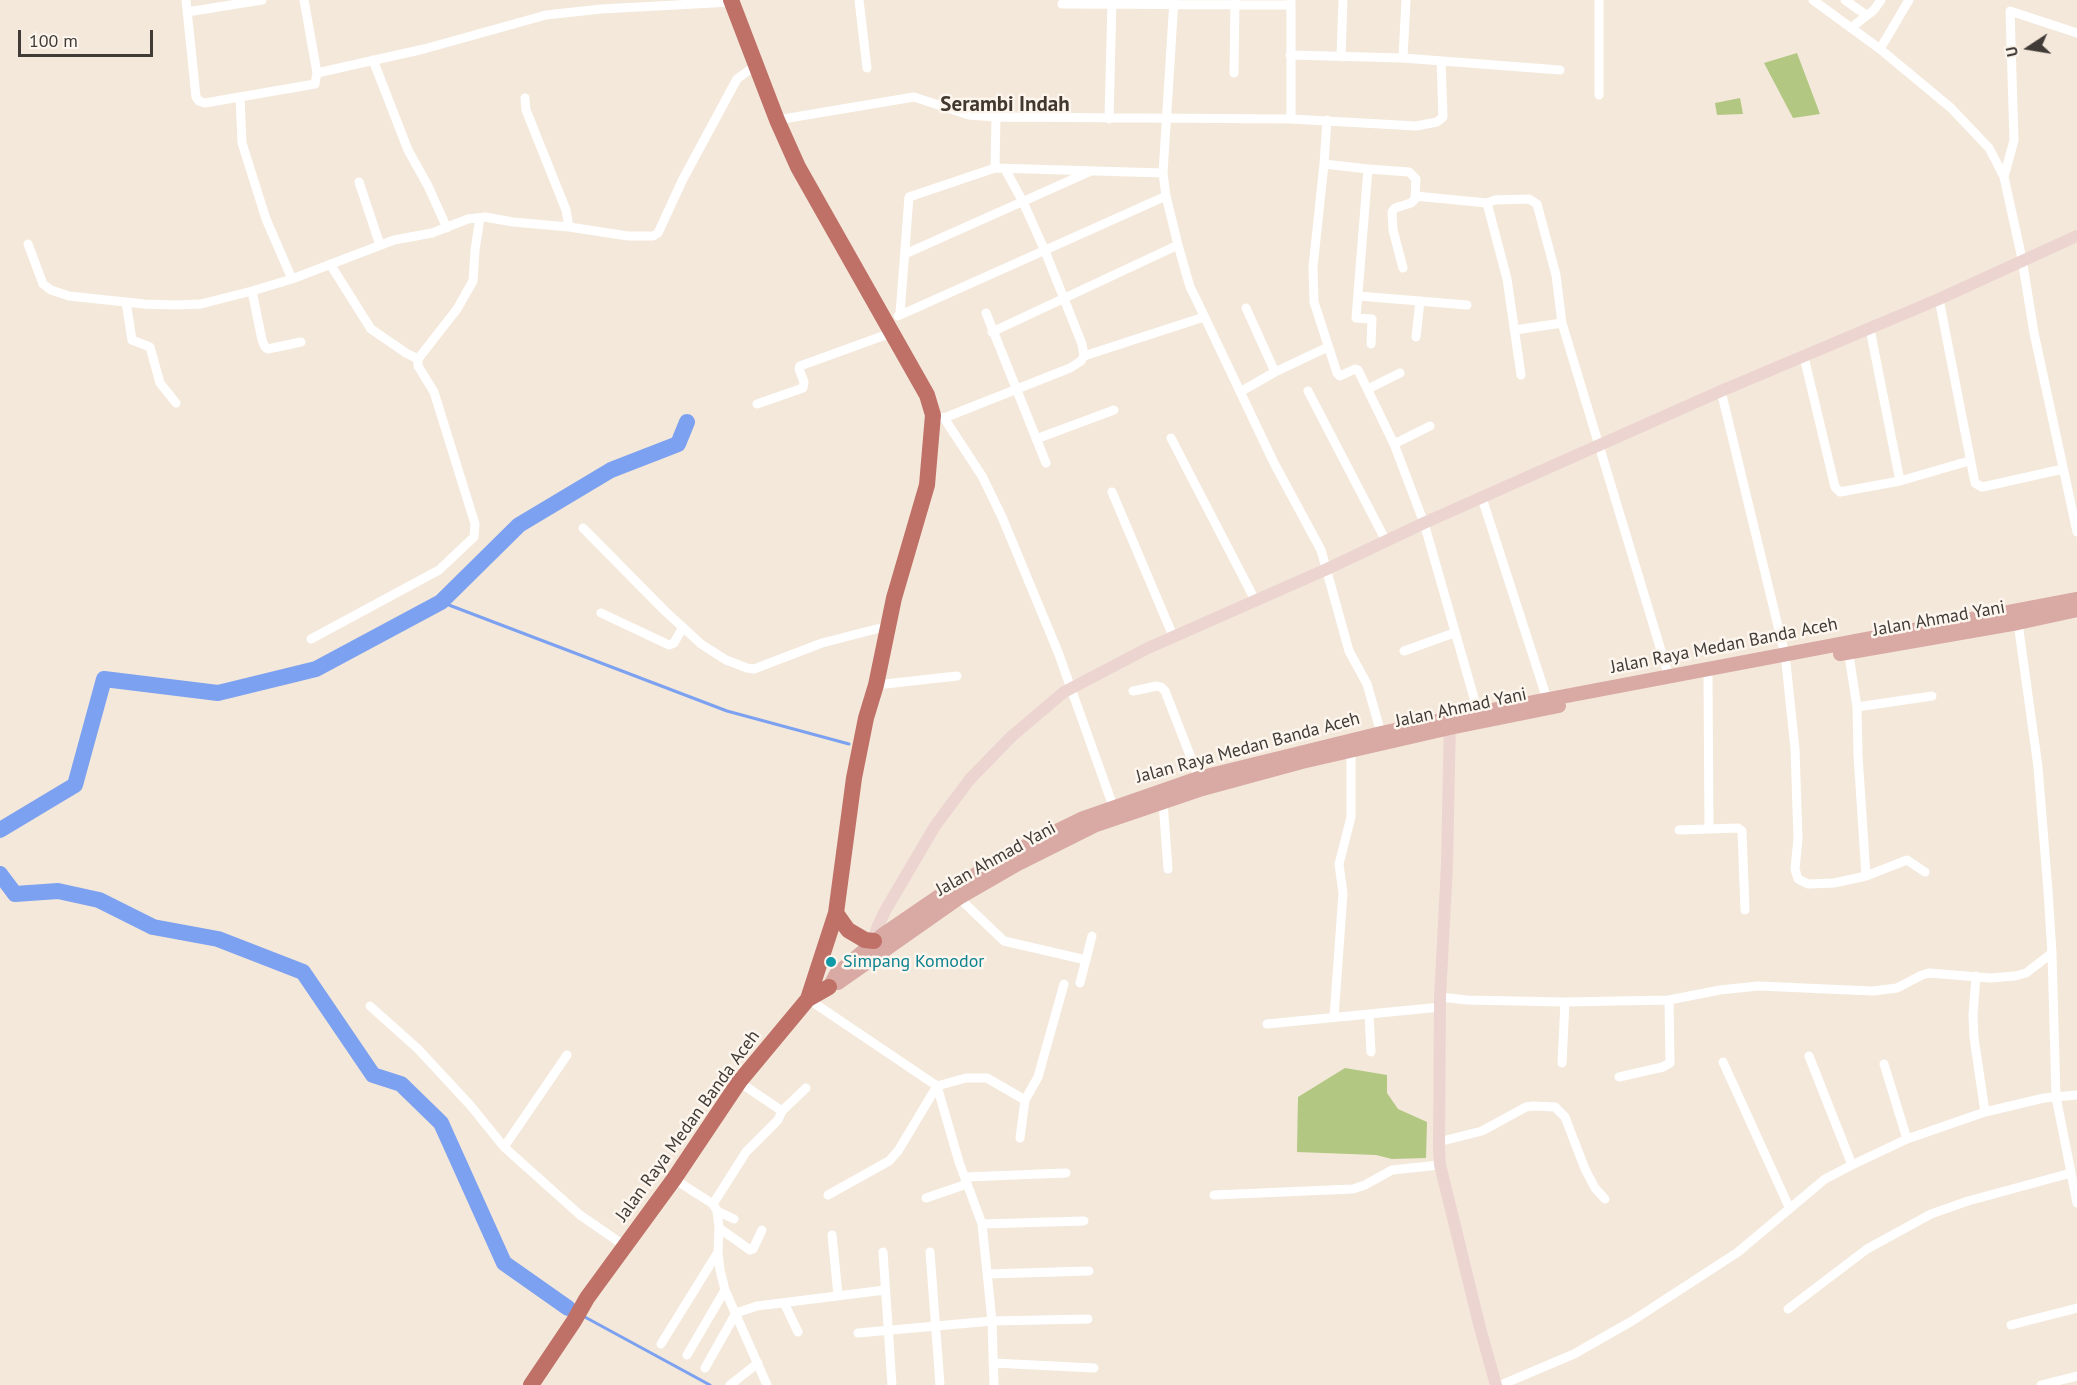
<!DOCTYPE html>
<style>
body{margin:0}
#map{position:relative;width:2077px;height:1385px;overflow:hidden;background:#f4e8da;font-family:"PT Sans",sans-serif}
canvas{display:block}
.north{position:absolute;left:1999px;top:18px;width:60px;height:60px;-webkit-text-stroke:4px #fdf6ee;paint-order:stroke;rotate:258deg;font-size:16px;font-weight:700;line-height:24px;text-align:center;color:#403b36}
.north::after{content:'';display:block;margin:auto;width:21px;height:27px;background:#403b36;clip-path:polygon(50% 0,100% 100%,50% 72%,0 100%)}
.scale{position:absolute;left:18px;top:30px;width:135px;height:27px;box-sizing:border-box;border:3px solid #403b36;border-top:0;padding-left:8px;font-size:18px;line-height:21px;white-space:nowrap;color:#403b36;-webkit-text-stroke:4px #fdf6ee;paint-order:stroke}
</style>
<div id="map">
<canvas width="2077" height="1385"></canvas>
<div class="north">U</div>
<div class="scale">100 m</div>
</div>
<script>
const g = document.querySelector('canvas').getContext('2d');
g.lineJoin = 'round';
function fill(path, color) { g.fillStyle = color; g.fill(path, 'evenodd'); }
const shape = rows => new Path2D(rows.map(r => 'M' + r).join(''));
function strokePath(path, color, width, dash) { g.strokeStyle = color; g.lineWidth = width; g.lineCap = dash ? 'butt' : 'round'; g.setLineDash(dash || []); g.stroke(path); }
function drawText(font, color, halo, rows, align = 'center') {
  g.font = font + ' "PT Sans",sans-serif'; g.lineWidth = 5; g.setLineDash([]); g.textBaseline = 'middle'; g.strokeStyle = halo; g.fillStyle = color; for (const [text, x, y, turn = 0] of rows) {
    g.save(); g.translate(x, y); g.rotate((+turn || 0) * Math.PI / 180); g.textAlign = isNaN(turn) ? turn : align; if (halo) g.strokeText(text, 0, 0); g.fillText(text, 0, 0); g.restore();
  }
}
fill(shape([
 [1797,53,1820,114,1793,118,1764,63],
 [1740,98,1743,114,1717,115,1715,103],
 [1345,1068,1387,1075,1387,1093,1398,1109,1427,1122,1426,1158,1392,1159,1376,1155,1297,1152,1298,1097]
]), '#b2c781');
strokePath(shape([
 [441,602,727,711,849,744],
 [568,1308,575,1311],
 [583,1316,710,1385]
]), '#7ca1f0', 3);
strokePath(shape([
 [0,830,75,785,104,679,218,693,316,669,441,602,519,525,611,470,678,444,687,422],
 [0,874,15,894,58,891,99,900,153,927,218,939,303,972,373,1075,401,1084,441,1123,504,1263,568,1308]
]), '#7ca1f0', 16);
strokePath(shape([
 [186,0,196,97,199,101,205,103,315,84,317,73,304,0],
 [859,0,867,68],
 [1174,0,1163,173,1166,196,1178,245,1190,287,1197,301,1274,463,1321,550,1349,651,1367,684,1381,733],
 [1599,0,1599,95],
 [1813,0,1880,49,1951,108,1989,148,1999,167,2004,177,2022,259,2034,333,2077,532],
 [1845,0,1866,15],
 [1062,4,1291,5],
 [187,12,262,0],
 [1852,27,1874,10,1881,0],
 [1880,49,1909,0],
 [1290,55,1403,58,1560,70],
 [1341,57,1343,0],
 [1403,58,1406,0],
 [373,60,408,150,428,186,447,228],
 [317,73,424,49,546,15,601,9,732,2],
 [1234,73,1235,0],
 [240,97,242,143,266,219,292,279],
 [525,98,526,110,566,210,569,227],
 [1109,119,1112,0],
 [1291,119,1291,2],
 [777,120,914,97,969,115,996,117,1291,119,1416,126,1437,122,1443,117,1441,61],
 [1324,164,1327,120],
 [995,168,996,117],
 [1368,169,1409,172,1416,179,1415,199,1411,203,1395,208,1392,212,1393,230,1403,268],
 [2004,177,2014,140,2010,11,2077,33],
 [359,182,380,245],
 [1415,196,1487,203,1495,200,1529,199,1537,204,1556,275,1562,323,1669,677],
 [1487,203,1507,279,1521,375],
 [28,244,43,284,51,290,69,296,144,304,175,305,201,304,252,291,292,279,394,240,432,233,468,219,485,217,513,222,569,227,628,236,653,236,658,233,683,179,737,79,756,65],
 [905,254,1089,172],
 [330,264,371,329,406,353,418,359],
 [252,291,262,340,265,347,268,349,301,342],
 [1359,296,1467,305],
 [1939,299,1975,483,1982,487,1987,486,2063,469],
 [126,302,132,340,150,347,160,383,176,403],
 [1246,308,1275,372],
 [986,313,1046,463],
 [900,314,909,197,995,168,1163,173],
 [898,316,1166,196],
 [1870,329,1900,481],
 [1515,330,1562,323],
 [992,332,1178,245],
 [1416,337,1420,301],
 [1371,344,1372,319,1356,318,1368,169,1324,164,1313,267,1314,302,1337,373,1340,376,1355,369,1358,370,1394,444,1424,523,1478,712],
 [1084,356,1204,317],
 [1804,357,1835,487,1840,492,1900,481,1969,461],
 [1368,389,1400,373],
 [1308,391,1386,541],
 [1721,391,1785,655],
 [1240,392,1275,372,1328,347],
 [757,404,803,388,804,382,799,369,800,366,891,333],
 [933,415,944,418,982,476,1002,517,1058,652,1113,806],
 [944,418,1070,368,1081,361,1084,356,1082,344,1045,251,1023,202,1005,169],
 [1171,438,1255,600],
 [1036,439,1114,410],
 [1394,444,1430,426],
 [1112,492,1173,636],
 [1482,498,1547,699],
 [583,528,665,611,701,644,726,660,747,668,754,669,822,643,888,626],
 [601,613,669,645,674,643,683,627],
 [2018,623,2038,767,2048,891,2052,953,2056,1097,2077,1203],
 [311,639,439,570,474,537,475,524,434,392,418,366,418,359,457,309,473,281,475,250,480,218],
 [1848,649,1857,707,1858,755,1866,876],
 [1404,651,1454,633],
 [1786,663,1795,749,1798,839,1795,869,1798,879,1808,884,1834,883,1866,876,1907,860,1925,872],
 [1708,677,1709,829],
 [876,685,957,676],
 [1133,691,1157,686,1161,687,1165,691,1200,781],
 [1857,707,1932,696],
 [1163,802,1168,869],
 [1679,830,1738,828,1742,831,1745,910],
 [959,898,1004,941,1086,960],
 [1976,976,1973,1015,1974,1038,1985,1112],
 [1080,983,1092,936],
 [1440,997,1467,1000,1565,1002,1669,1000,1720,990,1758,986,1873,991,1897,988,1922,975,1929,973,1990,978,2015,976,2026,973,2052,953],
 [808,999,937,1086,959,1162,982,1224,992,1321,994,1385],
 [370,1006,418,1049,470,1105,504,1147,580,1215,625,1246],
 [1369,1014,1371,1052],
 [1334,1017,1343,893,1339,864,1351,817,1351,750],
 [1267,1024,1441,1007],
 [1809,1056,1852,1165],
 [1723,1062,1789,1207],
 [1562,1063,1565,1002],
 [1884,1064,1907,1139],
 [1619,1077,1663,1067,1670,1063,1669,1000],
 [739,1082,782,1111],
 [1020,1138,1025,1100,1038,1077,1064,984],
 [1438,1142,1482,1131,1526,1107,1533,1106,1555,1107,1565,1117,1585,1169,1595,1188,1605,1199],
 [504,1147,567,1055],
 [965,1177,1066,1173],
 [674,1179,713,1204,717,1211,719,1228,718,1252,720,1270,725,1290,767,1385],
 [828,1195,889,1161,898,1151,937,1086,966,1078,987,1078,1025,1100],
 [1214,1195,1353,1189,1365,1185,1392,1170,1440,1165],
 [926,1198,967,1184],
 [713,1204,746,1152,778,1120,782,1111,806,1088],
 [717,1211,734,1219],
 [982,1224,1084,1221],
 [719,1228,750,1250,753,1249,762,1230],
 [832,1235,838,1295],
 [883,1252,892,1385],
 [930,1252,940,1385],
 [987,1274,1089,1271],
 [784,1303,798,1332],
 [1788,1309,1867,1249,1931,1214,1968,1201,2071,1173],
 [2011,1325,2077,1308],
 [858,1333,992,1321,1088,1319],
 [661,1344,718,1252],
 [687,1355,725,1290],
 [993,1363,1094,1368],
 [705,1368,736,1313,757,1306,885,1290],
 [730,1385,758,1363],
 [1501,1385,1574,1354,1632,1321,1738,1252,1825,1179,1852,1165,1907,1139,1985,1112,2044,1098,2077,1095],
 [2041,1385,2077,1376]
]), '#fff', 9);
strokePath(shape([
 [1450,719,1447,865,1440,997,1439,1150,1440,1165,1480,1328,1496,1385],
 [874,941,877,928,885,911,935,826,970,779,1012,736,1064,692,1148,648,1327,569,1424,523,1721,391,1939,299,2077,236]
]), '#ecd4d1', 12);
strokePath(shape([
 [1840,654,2018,623,2077,610],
 [838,983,959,898,1018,864,1096,825,1199,790,1302,762,1450,728,1559,706],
 [829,987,836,974,882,935,939,896,1013,852,1083,818,1198,778,1381,733,1450,718,2077,599]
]), '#d9a9a4', 14);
strokePath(shape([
 [731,0,777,120,798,167,927,395,933,415,927,485,894,598,876,685,866,718,854,778,836,913,808,999],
 [836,913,848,930,865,940,874,941],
 [531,1385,574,1321,587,1298,674,1179,739,1082,808,999,829,987]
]), '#bf7067', 16);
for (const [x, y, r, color] of [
 [831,962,6,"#0f9aa8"]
]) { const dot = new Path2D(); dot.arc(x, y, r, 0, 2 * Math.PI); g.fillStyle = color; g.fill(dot); strokePath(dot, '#fdf6ee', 2); }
drawText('18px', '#403b36', '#fdf6ee', [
 ["Jalan Ahmad Yani",1939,619,-10],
 ["Jalan Raya Medan Banda Aceh",1724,646,-11],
 ["Jalan Ahmad Yani",1461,708,-12],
 ["Jalan Raya Medan Banda Aceh",1248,748,-15],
 ["Jalan Ahmad Yani",996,859,-29],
 ["Jalan Raya Medan Banda Aceh",688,1126,-54]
]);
drawText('18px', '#0d838f', '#fdf6ee', [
 ["Simpang Komodor",843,962]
], 'left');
drawText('bold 21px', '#42392e', '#fdf6ee', [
 ["Serambi Indah",1005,105]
]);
</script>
